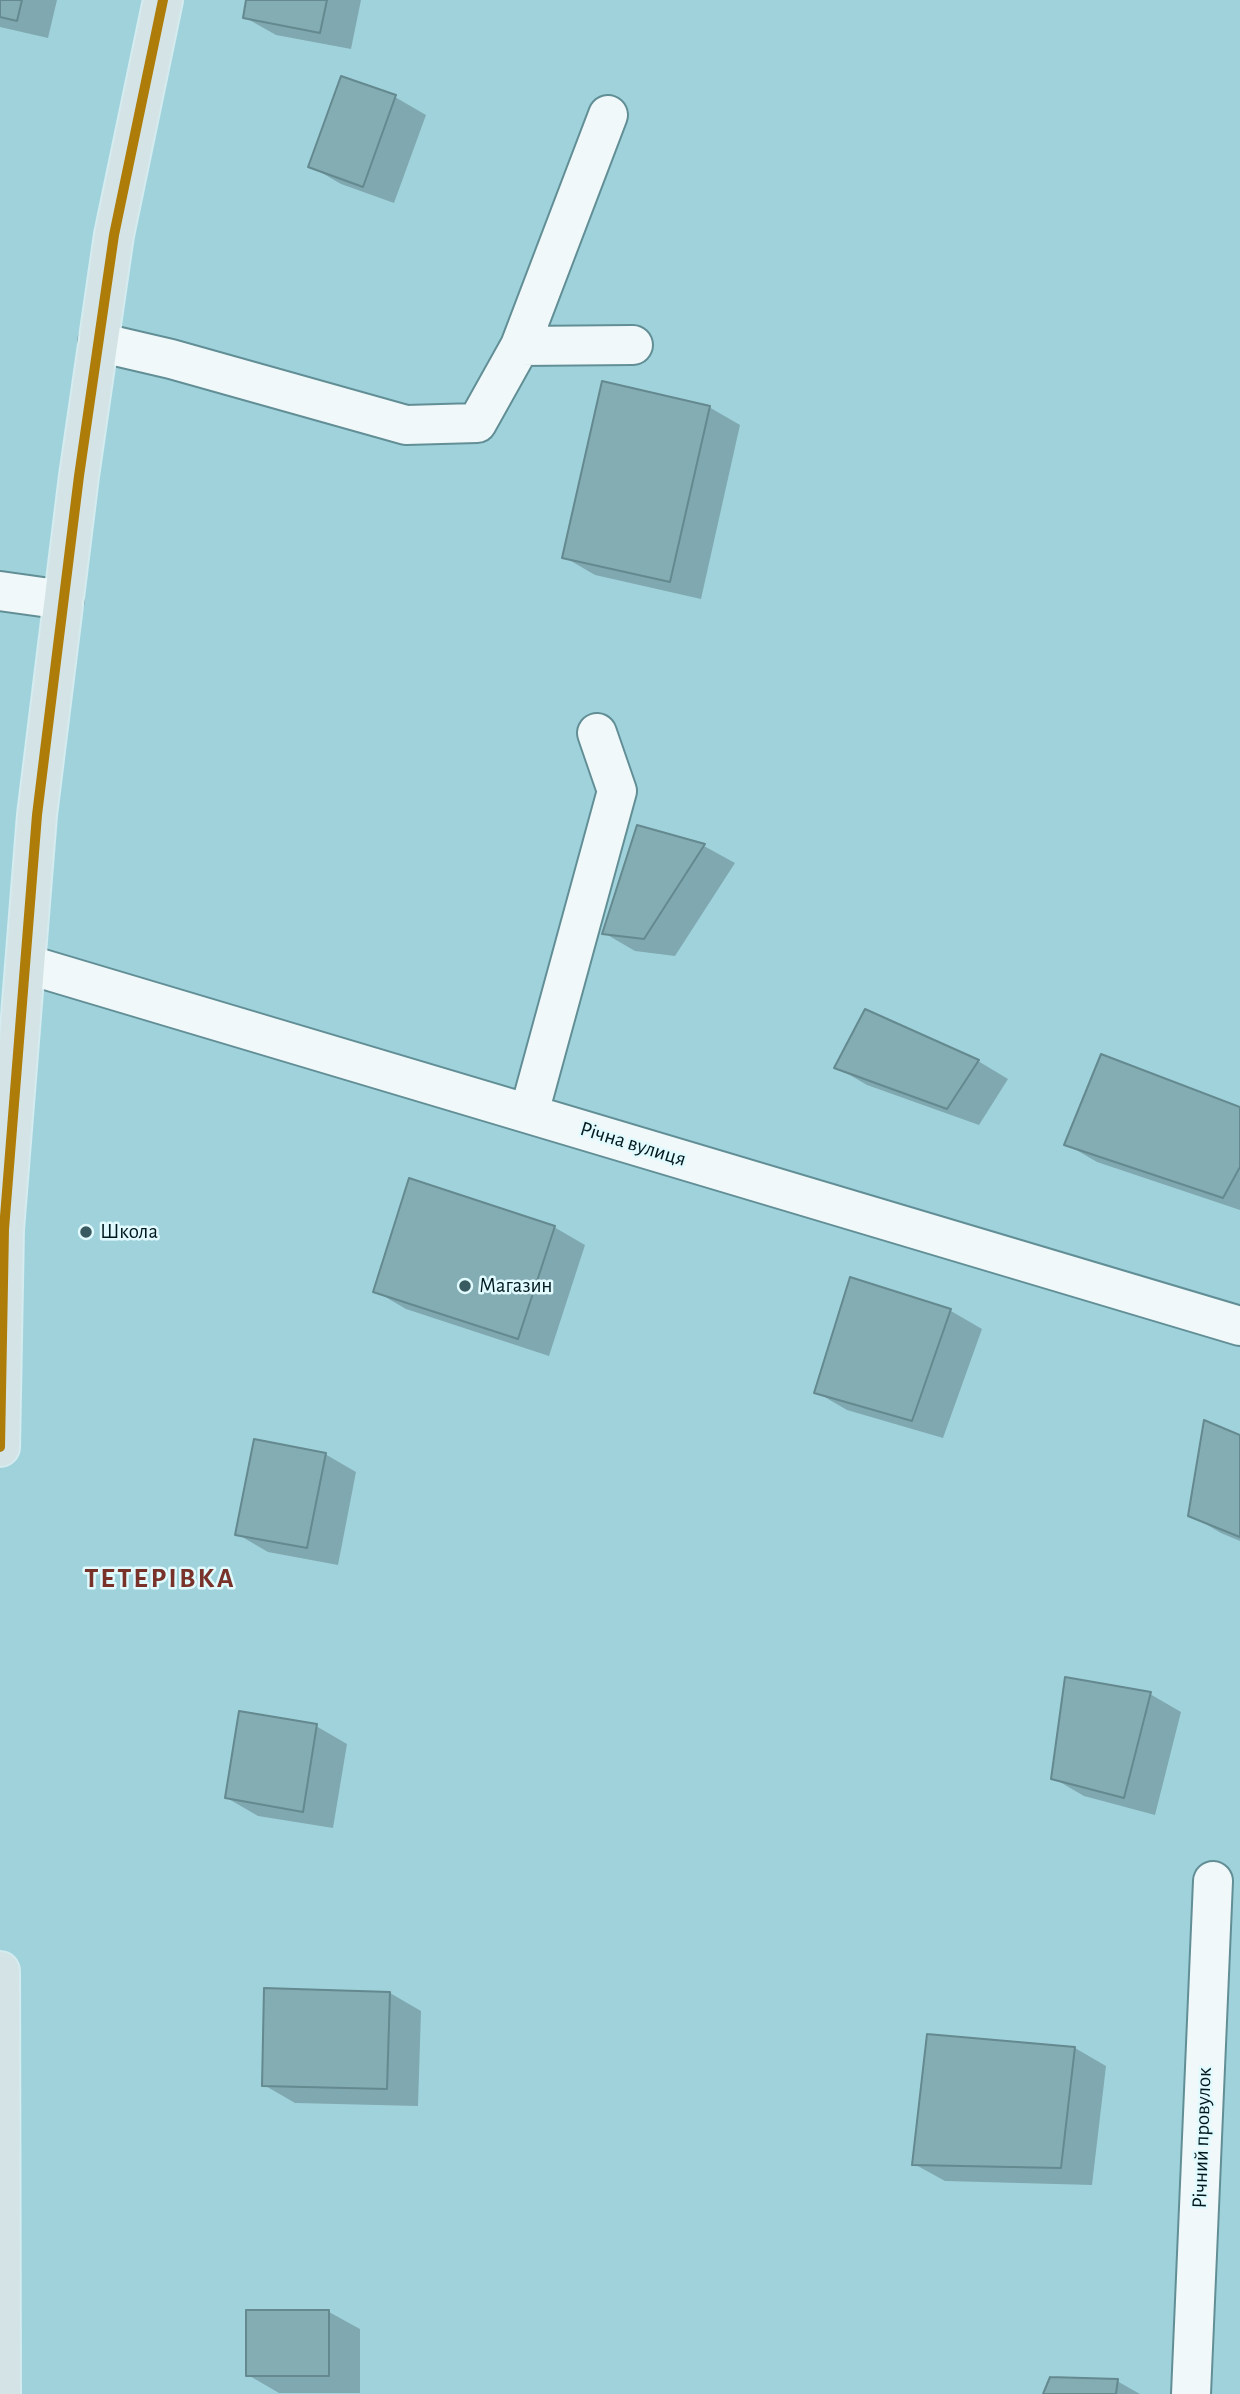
<!DOCTYPE html>
<meta charset="utf-8">
<style>
body{margin:0}
canvas{display:block;background:#a0d2dc}
</style>
<canvas width="1240" height="2394"></canvas>
<script>
const g = document.querySelector('canvas').getContext('2d');
g.lineJoin = 'round';
function fill(path, color) { g.fillStyle = color; g.fill(path, 'evenodd'); }
const shape = rows => new Path2D(rows.map(r => 'M' + r).join(''));
function strokePath(path, color, width, dash) { g.strokeStyle = color; g.lineWidth = width; g.lineCap = dash ? 'butt' : 'round'; g.setLineDash(dash || []); g.stroke(path); }
function drawText(font, color, halo, rows, align = 'center') {
  g.font = font + ' "Alegreya Sans",sans-serif'; g.lineWidth = 5; g.setLineDash([]); g.textBaseline = 'middle'; g.strokeStyle = halo; g.fillStyle = color; for (const [text, x, y, turn = 0] of rows) {
    g.save(); g.translate(x, y); g.rotate((+turn || 0) * Math.PI / 180); g.textAlign = isNaN(turn) ? turn : align; if (halo) g.strokeText(text, 0, 0); g.fillText(text, 0, 0); g.restore();
  }
}
fill(shape([
 [0,0,57,0,48,38,0,27],
 [248,0,361,0,351,49,276,35,244,17],
 [395,97,426,115,394,203,341,184,310,166],
 [709,407,740,425,701,599,595,575,564,557],
 [638,827,704,846,735,863,675,956,635,951,604,933],
 [978,1061,1008,1079,979,1125,867,1085,836,1067],
 [1240,1109,1240,1210,1097,1162,1066,1144],
 [554,1227,585,1245,549,1356,406,1309,375,1291],
 [851,1279,951,1311,982,1329,943,1438,847,1410,816,1392],
 [1240,1437,1240,1541,1221,1533,1190,1515],
 [325,1454,356,1472,338,1565,268,1552,237,1534],
 [1150,1694,1181,1712,1155,1815,1084,1796,1053,1778],
 [316,1726,347,1744,333,1828,258,1816,227,1798],
 [390,1993,421,2011,418,2106,295,2103,264,2085],
 [929,2036,1075,2048,1106,2066,1092,2185,945,2181,914,2164],
 [248,2312,329,2312,360,2329,360,2393,279,2393,248,2375],
 [1117,2381,1140,2394,1045,2394]
]), '#0003');
const building = shape([
 [0,0,22,0,17,21,0,17,0,0],
 [246,0,327,0,320,33,243,18,246,0],
 [341,76,396,95,363,187,308,167,341,76],
 [602,381,710,406,670,582,562,558,602,381],
 [637,825,705,844,644,939,602,934,637,825],
 [865,1009,979,1060,947,1109,834,1068,865,1009],
 [1101,1054,1240,1107,1240,1167,1223,1198,1064,1145,1101,1054],
 [409,1178,555,1226,518,1339,373,1292,409,1178],
 [850,1277,951,1309,912,1421,814,1393,850,1277],
 [1204,1420,1240,1435,1240,1537,1188,1516,1204,1420],
 [254,1439,326,1453,307,1548,235,1535,254,1439],
 [1065,1677,1151,1692,1124,1798,1051,1779,1065,1677],
 [239,1711,317,1724,303,1812,225,1798,239,1711],
 [264,1988,390,1992,387,2089,262,2086,264,1988],
 [927,2034,1075,2047,1061,2168,912,2165,927,2034],
 [246,2310,329,2310,329,2376,246,2376,246,2310],
 [1050,2377,1118,2379,1116,2394,1043,2394,1050,2377]
]);
fill(building, '#83acb3');
strokePath(building, '#64898f', 2);
const minor = shape([
 [98,342,171,359,406,425,477,423,520,346,608,115],
 [520,346,633,345],
 [0,591,64,600],
 [26,964,1240,1326],
 [529,1113,617,791,597,733],
 [1191,2394,1213,1881]
]);
const primary = shape([
 [0,1447,4,1229,37,815,79,476,114,235,163,0],
 [0,1971,1,2394]
]);
strokePath(minor, '#628f96', 42);
strokePath(primary, '#d4ebef', 42);
strokePath(minor, '#f1f8fa', 38);
strokePath(primary, '#d4e4e6', 38);
strokePath(shape([
 [0,1447,4,1229,37,815,79,476,114,235,163,0]
]), '#ad7c09', 10);
for (const [x, y, r, color] of [
 [86,1232,7,"#385a60"],
 [465,1286,7,"#385a60"]
]) { const dot = new Path2D(); dot.arc(x, y, r, 0, 2 * Math.PI); g.fillStyle = color; g.fill(dot); strokePath(dot, '#e1fafe', 2.5); }
drawText('21px', '#00191e', '#e1fafe', [
 ["Річна вулиця",633,1144,17],
 ["Річний провулок",1202,2138,-88]
]);
drawText('21px', '#00191e', '#e1fafe', [
 ["Школа",100,1232],
 ["Магазин",479,1286]
], 'left');
g.letterSpacing = '2px';
drawText('bold 28px', '#783229', '#e1fafe', [
 ["ТЕТЕРІВКА",160,1579]
]);
g.letterSpacing = '0px';
</script>
